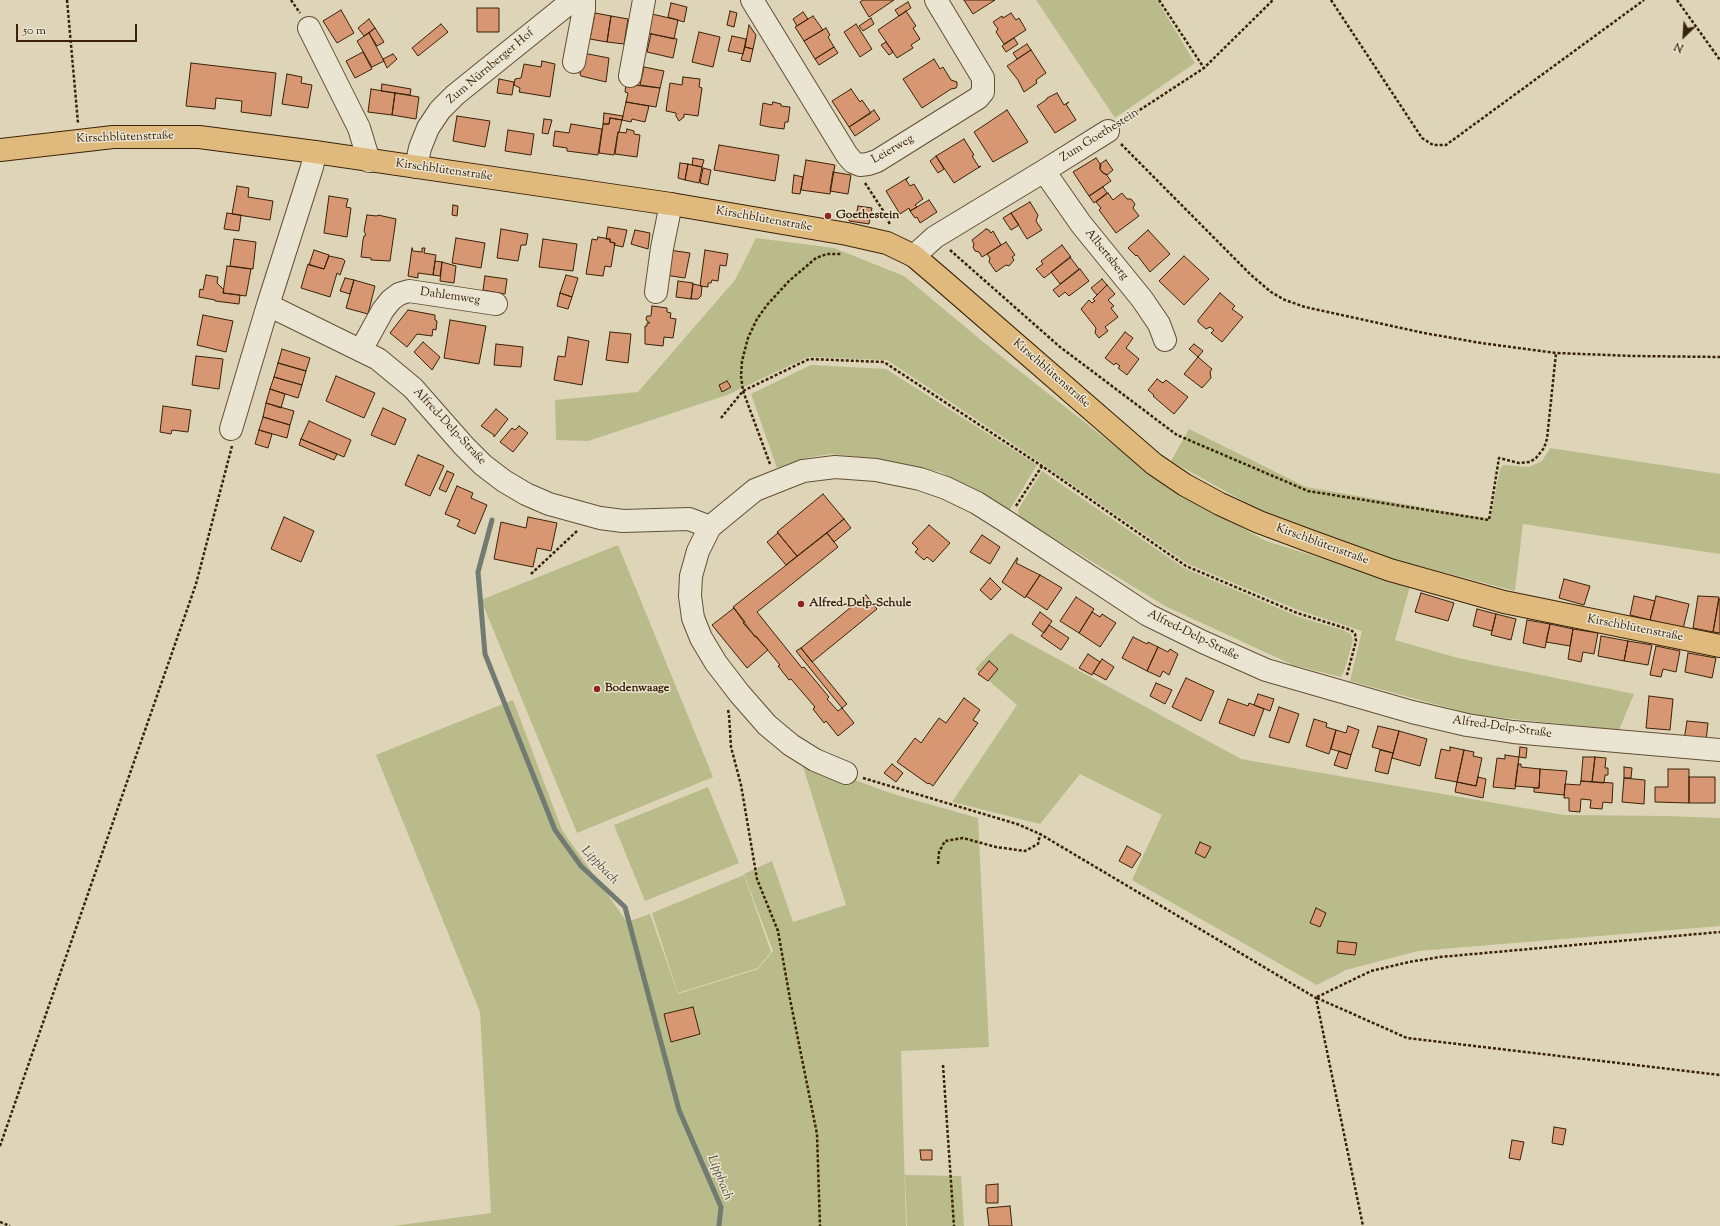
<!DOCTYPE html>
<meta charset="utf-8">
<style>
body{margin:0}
#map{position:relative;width:1720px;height:1226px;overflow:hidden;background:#ded5b9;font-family:"Sorts Mill Goudy",serif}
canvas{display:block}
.north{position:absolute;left:1664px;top:16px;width:40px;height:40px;-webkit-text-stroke:3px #eae4d2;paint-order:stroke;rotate:205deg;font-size:11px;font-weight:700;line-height:16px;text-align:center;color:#3a2207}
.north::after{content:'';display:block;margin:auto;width:14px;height:18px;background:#3a2207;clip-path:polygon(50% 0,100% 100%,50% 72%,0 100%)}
.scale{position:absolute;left:16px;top:24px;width:121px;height:18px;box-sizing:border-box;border:2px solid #3a2207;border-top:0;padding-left:5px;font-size:12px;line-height:14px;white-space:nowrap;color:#3a2207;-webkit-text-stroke:3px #eae4d2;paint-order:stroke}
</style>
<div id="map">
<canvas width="1720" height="1226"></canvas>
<div class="north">N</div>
<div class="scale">50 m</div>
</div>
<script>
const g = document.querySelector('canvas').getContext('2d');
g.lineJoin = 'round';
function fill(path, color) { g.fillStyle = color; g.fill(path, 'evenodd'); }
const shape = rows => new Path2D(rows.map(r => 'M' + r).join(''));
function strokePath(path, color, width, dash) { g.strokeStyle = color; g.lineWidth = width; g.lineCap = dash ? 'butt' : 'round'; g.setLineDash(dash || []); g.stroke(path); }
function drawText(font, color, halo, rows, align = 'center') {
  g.font = font + ' "Sorts Mill Goudy",serif'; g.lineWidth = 3; g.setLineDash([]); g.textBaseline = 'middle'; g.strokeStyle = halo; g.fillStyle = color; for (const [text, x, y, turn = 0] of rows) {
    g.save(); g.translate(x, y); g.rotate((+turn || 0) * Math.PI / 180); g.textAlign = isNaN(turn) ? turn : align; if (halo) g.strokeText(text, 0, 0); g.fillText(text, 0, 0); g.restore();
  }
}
fill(shape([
 [1036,0,1157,0,1195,63,1115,118],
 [756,238,834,248,904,276,993,350,1168,488,1266,541,1410,586,1395,640,1458,658,1634,694,1619,730,1475,715,1350,681,1362,631,1298,610,1188,564,1000,435,887,360,808,357,727,395,588,441,556,440,555,400,638,392,735,280],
 [811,365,886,369,1037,465,1009,511,941,472,853,456,830,454,806,458,777,468,751,394],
 [1189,429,1306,487,1490,519,1500,469,1503,465,1529,467,1542,461,1550,448,1720,474,1720,554,1523,524,1515,591,1393,559,1261,511,1171,461],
 [1042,471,1184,568,1299,617,1343,630,1351,634,1353,641,1345,668,1341,677,1293,665,1165,606,1019,517,1018,510],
 [618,545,713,777,577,833,481,600],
 [1010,633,1241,759,1564,815,1668,816,1720,818,1720,926,1418,951,1346,970,1317,985,1132,880,1162,815,1080,774,1040,824,952,802,1017,705,975,669],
 [513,700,562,830,627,922,650,914,678,994,758,969,773,951,744,874,772,861,793,922,846,905,801,760,890,793,978,818,989,1047,901,1051,906,1226,393,1226,491,1213,480,1012,376,755],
 [708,787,739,863,645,901,614,825],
 [744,875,771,952,758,968,678,993,652,913],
 [905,1175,961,1176,964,1226,907,1226]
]), '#b9bb8a');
strokePath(shape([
 [492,520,478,572,485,654,555,830,581,866,625,907,679,1110,721,1207,719,1226]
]), '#727b72', 5);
const building = shape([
 [863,0,894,0,869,17,860,2,863,0],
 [964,0,995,0,973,14,964,0],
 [908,2,911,8,899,16,895,10,908,2],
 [671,3,687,7,684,22,668,17,671,3],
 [477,8,499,8,499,32,477,32,477,8],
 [341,10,354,33,337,43,323,21,341,10],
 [730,11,737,13,734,27,727,25,730,11],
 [906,11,916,26,913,28,920,39,911,45,913,48,897,58,878,30,906,11],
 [803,12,808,19,797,26,793,19,803,12],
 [595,13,611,16,607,42,590,39,595,13],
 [1011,13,1016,20,1019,18,1026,30,1004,44,996,32,998,29,993,22,1002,16,1003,18,1011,13],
 [652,14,678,20,674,39,648,33,652,14],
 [611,16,628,19,624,44,607,42,611,16],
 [813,16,823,30,804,41,795,27,813,16],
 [871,18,874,24,863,31,859,26,871,18],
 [369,19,375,28,364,36,358,28,369,19],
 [441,24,448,32,418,56,412,48,441,24],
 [856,24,872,49,860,57,844,32,856,24],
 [749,25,756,35,753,49,745,47,749,25],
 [375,28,384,42,377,46,369,33,375,28],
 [826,28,830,35,828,37,834,47,815,59,804,41,826,28],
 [699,32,720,37,713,67,692,62,699,32],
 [369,33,384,61,372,67,357,41,369,33],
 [651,34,677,39,673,58,647,52,651,34],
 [732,36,746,39,743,54,728,51,732,36],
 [1014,38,1018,44,1006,52,1002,46,1014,38],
 [886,42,893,52,889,55,881,45,886,42],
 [1027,44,1031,50,1017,59,1013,53,1027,44],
 [745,47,753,49,750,62,741,60,745,47],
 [834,47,838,53,819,65,815,59,834,47],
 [1031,50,1046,73,1036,80,1037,83,1024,92,1018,80,1007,66,1031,50],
 [363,52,372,69,355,78,346,61,363,52],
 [583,53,609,58,606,82,581,76,580,74,583,53],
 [393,54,397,59,387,68,383,59,393,54],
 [934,59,940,69,943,67,951,80,957,82,957,86,956,88,951,89,922,108,903,79,934,59],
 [542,61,555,64,550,97,519,92,520,88,514,85,515,79,521,78,524,64,541,67,542,61],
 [191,63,276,73,271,116,241,112,242,101,216,98,215,109,186,106,191,63],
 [644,67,664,71,660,88,640,85,644,67],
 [287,74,302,77,301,83,312,85,308,108,282,104,287,74],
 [683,77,700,79,699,87,702,88,698,116,684,114,684,117,679,121,676,116,676,113,666,111,670,83,682,85,683,77],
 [499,79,514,82,512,95,497,93,499,79],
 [382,84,411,89,410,95,381,91,382,84],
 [626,84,660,88,656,107,626,102,628,93,625,92,626,84],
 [371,89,395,93,392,115,368,112,371,89],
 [851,89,860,102,862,100,871,113,849,127,832,101,851,89],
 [395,93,419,97,416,119,392,115,395,93],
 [1057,93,1064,105,1069,102,1066,104,1076,120,1055,133,1037,106,1046,100,1047,98,1057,93],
 [626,102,649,106,645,122,632,119,631,122,622,120,626,102],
 [773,102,781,104,781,106,790,107,788,122,785,122,784,129,769,127,760,125,763,103,772,105,773,102],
 [874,110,880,119,855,136,849,127,874,110],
 [1007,110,1028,142,993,162,974,132,1007,110],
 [604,113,623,116,622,120,610,118,609,124,603,124,604,113],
 [457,116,490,121,485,147,453,141,457,116],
 [610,118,622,120,619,132,618,132,614,155,599,153,603,124,609,124,610,118],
 [544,119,552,120,548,134,542,133,544,119],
 [571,124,602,129,598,155,567,151,567,148,553,146,555,131,569,133,571,124],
 [627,129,634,131,634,134,640,135,637,157,615,154,618,132,626,133,627,129],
 [508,130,534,134,531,155,505,151,508,130],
 [964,139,974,155,972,156,979,167,981,166,954,183,936,156,964,139],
 [719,145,779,155,775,181,714,170,719,145],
 [936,156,944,169,938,173,930,161,936,156],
 [693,158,704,160,702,167,692,165,693,158],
 [1096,158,1101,165,1100,169,1103,173,1106,174,1111,181,1089,196,1073,172,1096,158],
 [806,160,835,165,830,194,801,190,806,160],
 [1106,160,1113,170,1107,175,1103,173,1100,169,1100,164,1106,160],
 [680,163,688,164,685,180,678,178,680,163],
 [688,164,702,167,699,183,685,180,688,164],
 [703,168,711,170,708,185,700,183,703,168],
 [833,172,851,175,848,194,830,191,833,172],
 [794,175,803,177,800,194,792,193,794,175],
 [909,177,906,180,910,186,914,184,923,199,915,205,917,207,910,211,909,208,900,214,886,191,909,177],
 [237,186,249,188,248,197,273,201,270,220,232,214,237,186],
 [1103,187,1107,193,1094,203,1089,196,1103,187],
 [1108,193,1113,200,1122,193,1127,199,1131,199,1135,204,1133,208,1139,216,1116,233,1099,210,1101,208,1096,202,1108,193],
 [329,196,348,199,346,207,351,208,347,237,324,233,329,196],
 [929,200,937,212,920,223,917,217,915,218,910,211,929,200],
 [1030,202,1038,215,1036,221,1042,230,1027,239,1011,213,1030,202],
 [453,205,458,206,457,216,452,215,453,205],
 [858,206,872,208,870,218,856,216,858,206],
 [227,213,241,215,239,231,224,229,227,213],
 [1011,213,1019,225,1011,230,1003,218,1011,213],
 [367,215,377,216,378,215,396,219,390,261,371,260,371,258,361,257,363,240,364,236,366,235,364,231,367,215],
 [849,215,870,218,869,224,849,221,849,215],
 [608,227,627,230,623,247,614,245,615,243,610,242,610,239,606,239,608,227],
 [501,229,528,234,526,245,521,245,518,261,497,258,501,229],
 [986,229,989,230,991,233,993,231,1001,245,982,257,979,252,975,251,973,247,974,244,972,240,986,229],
 [635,230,650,233,648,249,631,244,635,230],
 [1148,230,1170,254,1150,272,1137,255,1136,256,1128,248,1148,230],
 [598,237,610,239,610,242,615,243,611,267,605,266,603,276,586,274,592,239,597,240,598,237],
 [456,238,485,243,481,268,452,263,456,238],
 [234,239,256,242,253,269,230,266,234,239],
 [543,239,577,244,573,271,539,267,543,239],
 [1006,242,1015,255,1012,257,1014,260,1009,266,1006,265,996,272,989,262,990,258,987,254,1006,242],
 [1062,245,1071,257,1044,278,1036,269,1043,264,1041,261,1062,245],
 [412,248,413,251,422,252,422,248,425,248,424,253,436,255,433,275,418,273,418,278,408,276,412,248],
 [314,250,329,255,324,269,309,265,314,250],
 [669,250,690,253,685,278,665,275,669,250],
 [705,250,728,254,726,266,720,265,718,281,712,280,711,283,708,283,708,287,700,286,705,250],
 [329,256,343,259,345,261,340,275,337,273,330,297,301,288,308,264,324,269,329,256],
 [1184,256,1209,279,1184,305,1159,281,1184,256],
 [1070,257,1079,269,1060,284,1051,272,1070,257],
 [435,261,442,262,440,276,433,275,435,261],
 [442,262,456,266,454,283,440,281,442,262],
 [227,266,251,269,246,296,223,293,227,266],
 [1080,269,1089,281,1069,296,1065,292,1059,297,1053,290,1080,269],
 [206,275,218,277,217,283,224,290,223,293,240,295,239,304,215,301,215,300,199,297,200,289,203,290,206,275],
 [566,275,578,278,572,297,560,293,566,275],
 [485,276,507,279,505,294,483,290,485,276],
 [345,278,354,280,350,294,340,291,345,278],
 [1102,279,1107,285,1097,295,1091,288,1102,279],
 [354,280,375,286,368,314,346,308,354,280],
 [678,281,693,283,691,299,676,297,678,281],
 [693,284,702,286,701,296,698,299,691,299,693,284],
 [1107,285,1115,294,1108,300,1114,306,1111,308,1118,317,1105,327,1108,331,1099,338,1095,333,1096,328,1081,309,1089,300,1092,303,1095,301,1093,299,1107,285],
 [560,293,572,297,568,309,557,306,560,293],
 [1220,293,1235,306,1232,309,1243,317,1222,342,1211,333,1214,330,1210,327,1206,329,1198,322,1198,320,1220,293],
 [652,306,667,308,667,312,671,313,670,318,676,319,673,338,664,337,663,346,645,344,645,326,647,326,647,323,650,323,647,321,646,319,647,316,651,316,652,306],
 [408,310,435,315,435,320,437,321,436,330,433,329,432,336,417,334,407,347,390,333,408,310],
 [203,315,233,321,226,352,197,345,203,315],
 [450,320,486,326,479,364,444,358,450,320],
 [610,332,631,334,628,363,606,360,610,332],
 [1125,332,1133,338,1126,348,1139,359,1127,375,1118,368,1120,366,1116,363,1114,365,1105,358,1125,332],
 [568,337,589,341,582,385,554,380,558,356,565,357,568,337],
 [423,342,440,357,432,370,414,352,423,342],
 [496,344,523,347,521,367,494,365,496,344],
 [1194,344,1203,351,1198,357,1189,349,1194,344],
 [282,349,310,358,306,371,278,363,282,349],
 [196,356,223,359,219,389,192,385,196,356],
 [1198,357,1212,369,1210,372,1211,378,1202,388,1184,374,1198,357],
 [278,363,306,371,302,385,274,377,278,363],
 [336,376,375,393,364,418,326,401,336,376],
 [274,377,302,385,298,398,270,389,274,377],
 [1157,379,1163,383,1166,380,1188,397,1174,414,1153,396,1154,395,1148,390,1157,379],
 [727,381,731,387,722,392,719,385,727,381],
 [270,389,285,394,281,408,266,403,270,389],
 [266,403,294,411,290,425,263,417,266,403],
 [163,406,191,410,188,432,172,430,171,434,160,432,163,406],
 [383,408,406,419,395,445,371,435,383,408],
 [496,409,508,419,494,437,494,435,481,426,496,409],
 [263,417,290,425,287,438,259,430,263,417],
 [309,421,351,440,344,457,301,439,309,421],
 [519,426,528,433,513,452,500,442,512,428,515,430,519,426],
 [259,430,272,434,268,448,255,444,259,430],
 [301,439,337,454,334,460,299,445,301,439],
 [418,455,444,466,430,496,405,485,418,455],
 [447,471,454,474,446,492,439,489,447,471],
 [457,486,473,493,471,498,487,505,475,534,457,526,460,520,445,514,457,486],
 [823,494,844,519,797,556,777,532,823,494],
 [284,517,314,531,301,562,271,549,284,517],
 [528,517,557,523,551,551,537,548,533,567,494,559,501,522,526,528,528,517],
 [844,519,851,528,834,542,827,533,844,519],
 [929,525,950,543,933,562,927,557,924,560,915,552,918,549,912,543,929,525],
 [778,533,797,556,786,565,767,542,778,533],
 [827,533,838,547,757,612,802,668,804,667,829,697,827,699,838,711,842,708,854,723,838,736,826,721,824,723,813,709,815,707,791,679,789,680,778,666,780,665,756,636,755,637,733,607,827,533],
 [982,535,1000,547,990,564,970,552,982,535],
 [1017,558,1018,559,1016,563,1040,575,1025,598,1002,582,1017,558],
 [1040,575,1062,588,1047,610,1026,596,1040,575],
 [990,578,1001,589,991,600,980,590,990,578],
 [1564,579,1590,586,1584,605,1559,598,1564,579],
 [1421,593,1454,603,1448,621,1415,612,1421,593],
 [866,595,877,609,812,662,801,648,866,595],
 [1634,596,1655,601,1650,620,1630,615,1634,596],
 [1656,596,1689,604,1683,629,1650,620,1656,596],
 [1698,596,1719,597,1713,632,1693,628,1698,596],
 [1076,597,1094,609,1079,633,1060,621,1076,597],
 [1719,599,1720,599,1720,633,1713,632,1719,599],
 [734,608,745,622,743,623,768,650,747,668,712,625,734,608],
 [1477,609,1496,614,1492,631,1473,626,1477,609],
 [1040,612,1052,621,1044,633,1032,624,1040,612],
 [1092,612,1100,617,1102,614,1116,623,1100,647,1079,633,1092,612],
 [1496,614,1516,619,1511,640,1491,635,1496,614],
 [1527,620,1550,624,1545,648,1523,643,1527,620],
 [1550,624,1573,629,1570,646,1546,642,1550,624],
 [1049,625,1069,638,1061,650,1041,636,1049,625],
 [1573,629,1598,633,1594,654,1583,652,1581,662,1568,659,1573,629],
 [1601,636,1628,641,1624,661,1598,656,1601,636],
 [1133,637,1147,644,1148,642,1158,647,1147,671,1122,658,1133,637],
 [1628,641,1652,645,1648,665,1624,661,1628,641],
 [1656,646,1680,651,1676,672,1663,669,1661,677,1650,675,1656,646],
 [1158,647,1168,652,1170,649,1178,654,1169,675,1163,671,1160,677,1147,671,1158,647],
 [801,648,847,704,842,708,796,651,801,648],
 [1688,653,1716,658,1712,678,1685,672,1688,653],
 [1088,654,1100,662,1092,675,1079,668,1088,654],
 [1102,659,1114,667,1106,680,1093,673,1102,659],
 [989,661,998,669,988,681,978,674,989,661],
 [1186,678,1214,691,1201,721,1172,707,1186,678],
 [1156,683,1172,690,1165,704,1150,696,1156,683],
 [1258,694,1274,699,1270,711,1254,705,1258,694],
 [1649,696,1673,699,1670,730,1646,728,1649,696],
 [964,698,980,710,973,720,978,723,933,786,929,783,928,784,897,762,915,738,921,743,939,718,946,723,964,698],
 [1228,699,1248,706,1249,703,1264,709,1254,736,1219,723,1228,699],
 [1279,707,1299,714,1289,743,1269,737,1279,707],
 [1314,719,1327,723,1326,727,1336,730,1329,754,1306,746,1314,719],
 [1687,721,1708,723,1706,741,1684,740,1687,721],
 [1348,726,1359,730,1351,755,1331,749,1336,730,1346,733,1348,726],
 [1378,726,1399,731,1393,753,1372,747,1378,726],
 [1399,731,1427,739,1420,766,1392,758,1399,731],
 [1450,747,1464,750,1457,782,1435,778,1441,749,1450,751,1450,747],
 [1520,747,1527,748,1526,758,1519,757,1520,747],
 [1380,750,1393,753,1388,774,1375,771,1380,750],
 [1464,750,1474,752,1473,756,1482,758,1476,786,1457,782,1464,750],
 [1339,751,1351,755,1347,769,1334,765,1339,751],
 [1505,755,1519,757,1515,789,1493,787,1497,758,1505,759,1505,755],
 [1583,757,1595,757,1592,782,1581,781,1583,757],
 [1595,757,1606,758,1605,768,1608,768,1608,775,1605,775,1604,783,1592,782,1595,757],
 [892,764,903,773,896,782,884,773,892,764],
 [1518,764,1521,764,1521,767,1540,769,1539,788,1515,786,1518,764],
 [1624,767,1632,768,1631,778,1624,778,1624,767],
 [1540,769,1567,771,1564,795,1534,792,1534,788,1539,788,1540,769],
 [1668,769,1689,769,1689,803,1655,802,1655,787,1668,787,1668,769],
 [1478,777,1486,779,1483,798,1455,792,1457,782,1476,786,1478,777],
 [1689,777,1715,777,1715,803,1689,803,1689,777],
 [1624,778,1645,780,1644,804,1622,802,1624,778],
 [1581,781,1613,783,1612,803,1603,802,1602,809,1590,808,1591,800,1581,799,1580,812,1569,811,1569,798,1564,798,1565,784,1580,785,1581,781],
 [1200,842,1211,847,1205,858,1195,853,1200,842],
 [1127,846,1141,854,1132,868,1119,861,1127,846],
 [1316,908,1326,913,1320,927,1310,923,1316,908],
 [1338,941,1357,943,1355,955,1337,953,1338,941],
 [693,1007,700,1034,671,1042,664,1014,693,1007],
 [1554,1127,1566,1129,1563,1145,1552,1143,1554,1127],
 [1512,1140,1524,1142,1520,1160,1509,1158,1512,1140],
 [920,1150,932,1150,932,1160,921,1160,920,1150],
 [998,1184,998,1203,986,1203,986,1185,998,1184],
 [1010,1206,1012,1226,989,1226,987,1208,1010,1206]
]);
fill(building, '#d69772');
strokePath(building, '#3a2207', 1);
const minor = shape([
 [752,0,847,155,853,162,860,165,868,164,877,161,978,98,983,92,983,78,936,0],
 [309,28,359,128,369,161],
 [574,62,584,9,584,0],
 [630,76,644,0],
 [315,152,312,167,268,305,378,359,413,388,464,446,483,465,504,481,526,494,549,504,600,518,623,521,689,519,710,527],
 [416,167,420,148,428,128,440,110,455,95,573,0],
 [1044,171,1081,224,1142,299,1159,324,1165,340],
 [914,256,935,237,1044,171,1108,131],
 [656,292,662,248,671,204],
 [361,350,383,310,391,300,399,294,409,291,496,304],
 [231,429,268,305],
 [846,773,815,760,791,745,767,725,739,693,716,663,701,638,693,618,690,596,691,576,698,551,710,527,755,490,803,471,835,467,876,470,920,479,946,488,977,503,1007,522,1148,615,1203,642,1266,670,1412,712,1467,725,1513,732,1720,750]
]);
const major = shape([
 [0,150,113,137,199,137,315,152,671,204,847,234,887,243,914,256,941,279,1154,464,1185,485,1220,504,1259,522,1310,541,1390,570,1504,602,1720,646]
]);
strokePath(minor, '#634f34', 24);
strokePath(major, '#3a2207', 24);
strokePath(shape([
 [67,0,78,123],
 [291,0,300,13],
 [1159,0,1204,68],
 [1331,0,1422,138,1433,145,1446,145,1644,0],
 [1677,0,1720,60],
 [1123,121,1204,68,1273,0],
 [1121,144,1251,275,1271,292,1285,300,1305,307,1424,333,1481,343,1556,353,1633,356,1720,357],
 [865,183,886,215,890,225],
 [950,250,1060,347,1177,435,1308,491,1489,520,1499,458,1519,463,1530,462,1536,458,1544,448,1547,439,1556,353],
 [721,418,743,391,809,359,884,362,1042,466,1186,566,1297,613,1351,630,1355,634,1356,641,1347,675],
 [770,464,743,391,741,376,742,361,748,338,757,319,767,305,789,281,816,258,827,254,842,254],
 [1016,506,1042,466],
 [531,574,577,531],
 [728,710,729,715,731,747,741,785,757,879,778,931,790,999,817,1134,820,1226],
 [863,778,1017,824,1040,834,1316,998,1363,1226],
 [938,864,939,852,945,841,963,838,996,847,1025,851,1038,844,1040,834],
 [1317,997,1371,971,1409,962,1440,957,1720,932],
 [1317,998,1407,1038,1720,1075],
 [943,1065,954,1226],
 [0,1146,196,584,232,446],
 [0,1222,10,1226]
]), '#3a2207', 2.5, [3, 2]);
strokePath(minor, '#eae4d2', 22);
strokePath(major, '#dfba7c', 22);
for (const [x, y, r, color] of [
 [828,216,4,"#8f2418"],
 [801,604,4,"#8f2418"],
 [597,689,4,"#8f2418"]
]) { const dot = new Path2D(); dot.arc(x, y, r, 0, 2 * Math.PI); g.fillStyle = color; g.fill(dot); strokePath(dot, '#eae4d2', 1.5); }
drawText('12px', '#3a2207', '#eae4d2', [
 ["Zum Nürnberger Hof",491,67,-40],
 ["Zum Goethestein",1100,136,-32],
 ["Kirschblütenstraße",125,138,-2],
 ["Leierweg",893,150,-30],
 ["Kirschblütenstraße",444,171,8],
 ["Kirschblütenstraße",764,220,10],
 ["Albertsberg",1106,255,51],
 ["Dahlemweg",450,297,8],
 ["Kirschblütenstraße",1051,374,41],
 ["Alfred-Delp-Straße",449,427,47],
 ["Kirschblütenstraße",1322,545,20],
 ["Kirschblütenstraße",1635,629,11],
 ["Alfred-Delp-Straße",1193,636,26],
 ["Alfred-Delp-Straße",1502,728,8]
]);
drawText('bold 12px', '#3a2207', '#eae4d2', [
 ["Goethestein",836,216],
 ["Alfred-Delp-Schule",809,604],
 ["Bodenwaage",605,689]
], 'left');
drawText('italic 13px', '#524734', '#eae4d2', [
 ["Lippbach",599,866,46],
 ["Lippbach",719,1178,68]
]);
</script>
